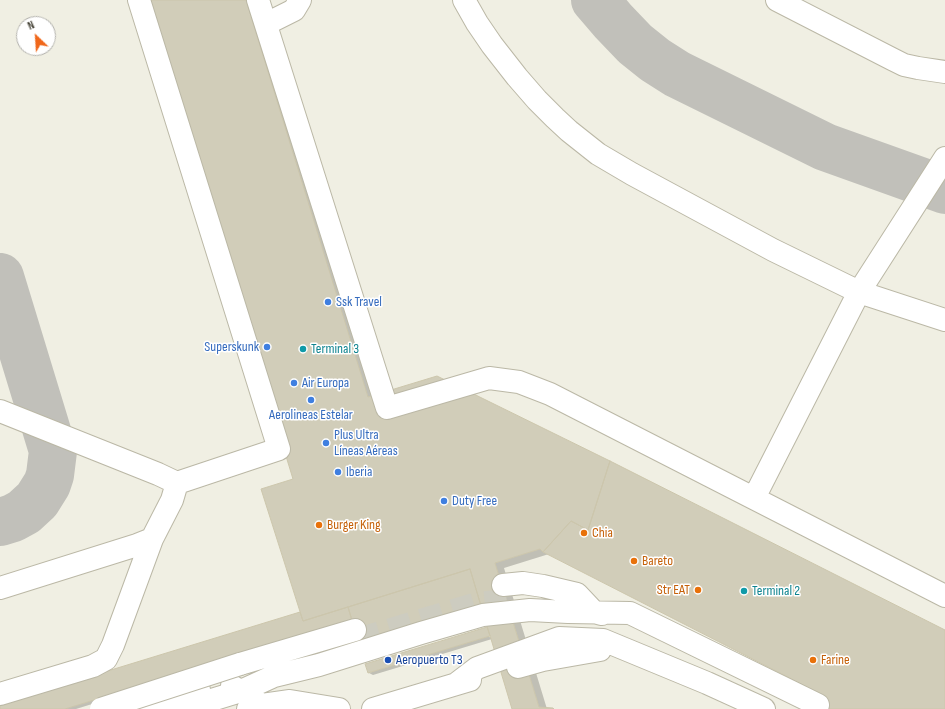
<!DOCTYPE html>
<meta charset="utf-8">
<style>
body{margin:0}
#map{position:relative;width:945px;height:709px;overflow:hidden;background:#f0efe3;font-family:"Sofia Sans Condensed",sans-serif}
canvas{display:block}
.north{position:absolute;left:16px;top:16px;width:40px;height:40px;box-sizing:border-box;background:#fff;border:1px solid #b3b2ad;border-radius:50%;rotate:335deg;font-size:11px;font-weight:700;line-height:16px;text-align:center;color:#423f33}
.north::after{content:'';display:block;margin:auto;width:14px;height:18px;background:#f0671a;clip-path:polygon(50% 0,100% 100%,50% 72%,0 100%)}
</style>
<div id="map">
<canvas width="945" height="709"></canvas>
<div class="north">N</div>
</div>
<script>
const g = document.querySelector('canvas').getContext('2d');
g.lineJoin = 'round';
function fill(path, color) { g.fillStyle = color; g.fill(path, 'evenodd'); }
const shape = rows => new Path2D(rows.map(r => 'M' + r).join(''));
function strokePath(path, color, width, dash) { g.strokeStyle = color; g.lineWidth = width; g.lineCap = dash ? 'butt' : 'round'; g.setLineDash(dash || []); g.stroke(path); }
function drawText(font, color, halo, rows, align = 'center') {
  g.font = font + ' "Sofia Sans Condensed",sans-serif'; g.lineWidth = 3; g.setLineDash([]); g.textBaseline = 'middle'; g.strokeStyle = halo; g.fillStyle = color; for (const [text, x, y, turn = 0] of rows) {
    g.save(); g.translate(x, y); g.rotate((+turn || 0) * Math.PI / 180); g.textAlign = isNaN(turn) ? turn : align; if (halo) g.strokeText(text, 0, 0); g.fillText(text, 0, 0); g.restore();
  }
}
fill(shape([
 [148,0,254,0,375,396,945,631,945,709,824,695,549,554,504,568,547,709,553,709,513,709,492,639,373,675,369,673,487,628,489,629,483,609,354,623,76,709,0,709,0,705,300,613,302,614,295,480],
 [486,633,491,635,491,638,485,634]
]), '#0003');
strokePath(shape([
 [595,0,613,21,635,44,655,60,677,74,825,147,945,190],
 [0,277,53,451,50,475,47,484,37,500,24,512,13,518,0,522]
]), '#c1c0ba', 48);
const building = shape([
 [147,0,246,0,368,397,437,376,610,461,588,530,571,521,543,552,540,549,495,563,539,707,553,708,554,709,512,709,470,569,303,621,261,489,293,479,147,0],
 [610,461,945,630,945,709,816,709,823,695,543,552,571,521,588,530,610,461],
 [470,569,481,606,358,642,348,607,470,569],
 [348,607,352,620,65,709,0,709,0,704,300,612,303,621,348,607],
 [487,627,490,636,368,673,365,664,487,627]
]);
fill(building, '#d1cdb9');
strokePath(building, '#ccc6ac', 1);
strokePath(shape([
 [358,639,477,603,509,600]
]), '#cdccc0', 22, [22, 11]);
const minor = shape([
 [258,0,387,408,489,378,519,382,550,394,945,596],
 [464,0,477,23,492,45,517,77,537,100,555,118,569,131,598,154,632,174,773,250,859,292,945,320],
 [777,0,892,59,904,65,918,68,945,72],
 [266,24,294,10,300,0],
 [0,411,158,474,177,483,279,449,139,0],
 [754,498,859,292,945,158],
 [503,585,523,583,543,586,577,594,594,612,602,614],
 [0,588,137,545,152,539,172,500,177,483],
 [240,664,355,630],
 [518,667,543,660,600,650],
 [456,684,477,668,559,638,603,640,707,683,764,709],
 [232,686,262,705,260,709],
 [0,694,93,666,106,659,113,645,152,539],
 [141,709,199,690],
 [182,709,241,691,274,676,319,665,421,633,483,615,530,610,568,612,630,613,818,705],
 [248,709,262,705,290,701,339,709],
 [373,709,470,680]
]);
strokePath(minor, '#bbb8a6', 24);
strokePath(minor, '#fff', 22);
const minorBridge = shape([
 [101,709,240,664]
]);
strokePath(minorBridge, '#bbb8a6', 24, []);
strokePath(minorBridge, '#fff', 22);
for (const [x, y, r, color] of [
 [328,302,4,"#3f7fe0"],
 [267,347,4,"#3f7fe0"],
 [303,349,4,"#0f9aa8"],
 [294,383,4,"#3f7fe0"],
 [311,400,4,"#3f7fe0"],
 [326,443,4,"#3f7fe0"],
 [338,472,4,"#3f7fe0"],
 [444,501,4,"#3f7fe0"],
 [319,525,4,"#e8710a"],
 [584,533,4,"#e8710a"],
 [634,561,4,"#e8710a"],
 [698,590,4,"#e8710a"],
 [744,591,4,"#0f9aa8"],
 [388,660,4,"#1a4fb4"],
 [813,660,4,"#e8710a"]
]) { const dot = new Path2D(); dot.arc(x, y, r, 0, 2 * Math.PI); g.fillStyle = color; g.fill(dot); strokePath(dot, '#fff', 1.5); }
drawText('14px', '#366cbe', '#fff', [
 ["Ssk Travel",336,302],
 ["Superskunk",259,347,"right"],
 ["Air Europa",302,383],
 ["Aerolineas Estelar",311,415,"center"],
 ["Plus Ultra",334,435],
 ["Líneas Aéreas",334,451],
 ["Iberia",346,472],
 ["Duty Free",452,501]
], 'left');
drawText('14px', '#0d838f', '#fff', [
 ["Terminal 3",311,349],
 ["Terminal 2",752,591]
], 'left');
drawText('14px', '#c56008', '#fff', [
 ["Burger King",327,525],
 ["Chia",592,533],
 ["Bareto",642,561],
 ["Str EAT",690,590,"right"],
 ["Farine",821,660]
], 'left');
drawText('14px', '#164399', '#fff', [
 ["Aeropuerto T3",396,660]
], 'left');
</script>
